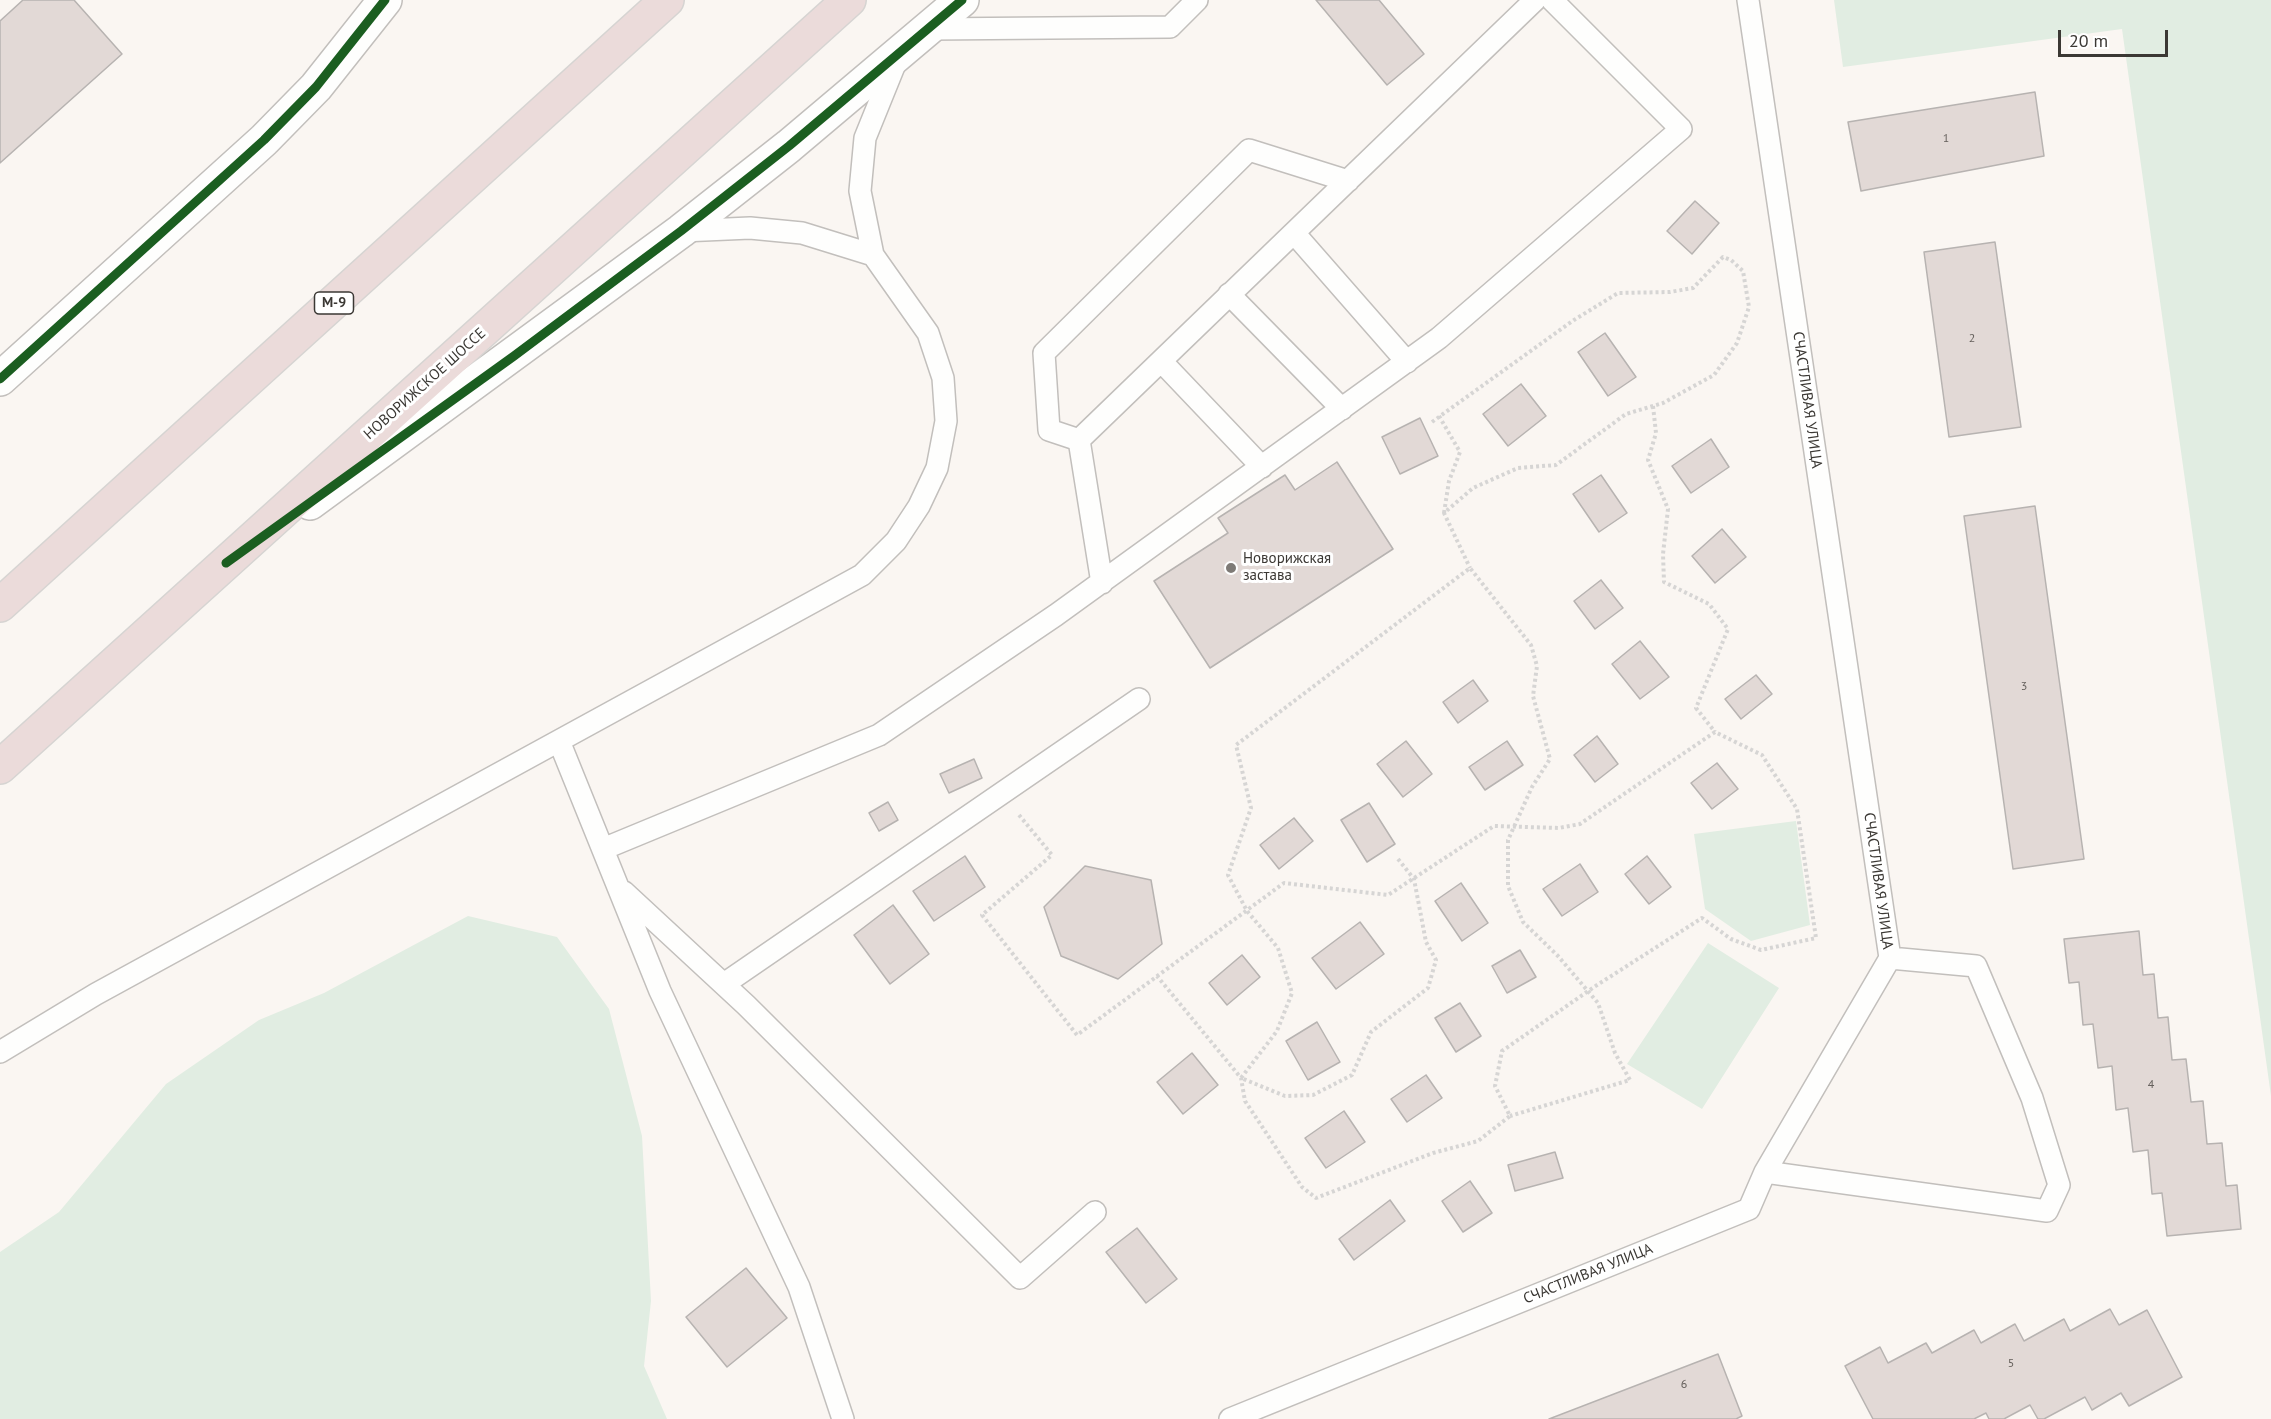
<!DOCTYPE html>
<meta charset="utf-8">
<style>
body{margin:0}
#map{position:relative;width:2271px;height:1419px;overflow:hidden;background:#faf6f2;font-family:"PT Sans",sans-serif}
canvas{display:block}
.scale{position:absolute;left:2058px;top:30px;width:110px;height:27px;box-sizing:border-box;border:3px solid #3b3834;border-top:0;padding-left:8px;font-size:18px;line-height:21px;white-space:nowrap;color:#3b3834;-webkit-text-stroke:4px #fff;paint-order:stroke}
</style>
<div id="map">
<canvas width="2271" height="1419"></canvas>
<div class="scale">20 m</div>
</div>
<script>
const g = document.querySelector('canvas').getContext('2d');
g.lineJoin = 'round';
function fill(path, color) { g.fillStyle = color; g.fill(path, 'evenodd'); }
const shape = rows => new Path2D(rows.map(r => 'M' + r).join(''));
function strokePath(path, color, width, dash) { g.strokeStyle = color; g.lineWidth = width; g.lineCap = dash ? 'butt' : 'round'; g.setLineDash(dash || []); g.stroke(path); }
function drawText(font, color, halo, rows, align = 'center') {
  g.font = font + ' "PT Sans",sans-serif'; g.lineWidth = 6; g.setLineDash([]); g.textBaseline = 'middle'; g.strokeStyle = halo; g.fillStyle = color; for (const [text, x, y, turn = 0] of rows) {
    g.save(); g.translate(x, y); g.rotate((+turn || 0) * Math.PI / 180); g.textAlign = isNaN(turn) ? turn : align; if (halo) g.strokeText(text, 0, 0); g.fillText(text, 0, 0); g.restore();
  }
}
fill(shape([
 [1834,0,2271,0,2271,1096,2122,29,1843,67],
 [1796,821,1810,925,1751,941,1705,909,1694,834],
 [468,916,557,937,609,1009,642,1136,651,1301,644,1366,667,1419,0,1419,0,1252,59,1212,166,1084,259,1020,324,993],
 [1708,943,1779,988,1702,1109,1627,1064]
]), '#e1ede2');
const building = shape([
 [23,0,74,0,122,54,0,163,0,21,23,0],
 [1316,0,1379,0,1424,54,1387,85,1316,0],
 [2035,92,2044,156,1861,191,1848,122,2035,92],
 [1695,201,1719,223,1692,254,1667,231,1695,201],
 [1995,242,2021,427,1949,437,1924,252,1995,242],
 [1605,333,1636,377,1608,396,1578,352,1605,333],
 [1521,384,1546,416,1508,446,1483,414,1521,384],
 [1420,418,1438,456,1400,474,1382,437,1420,418],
 [1711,439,1729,467,1691,493,1672,466,1711,439],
 [1337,462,1393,549,1210,668,1154,581,1228,533,1218,518,1285,475,1295,490,1337,462],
 [1601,475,1627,513,1599,532,1573,494,1601,475],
 [2035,506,2084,859,2013,869,1964,516,2035,506],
 [1722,529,1746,557,1715,583,1692,556,1722,529],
 [1601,580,1623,608,1595,629,1574,601,1601,580],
 [1640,641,1669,677,1640,699,1612,664,1640,641],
 [1756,675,1772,694,1741,719,1725,699,1756,675],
 [1473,680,1488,701,1458,723,1443,702,1473,680],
 [1597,736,1618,764,1595,782,1574,755,1597,736],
 [1406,741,1432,774,1403,797,1377,764,1406,741],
 [1507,741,1523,765,1485,790,1469,767,1507,741],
 [974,759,982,778,949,793,940,774,974,759],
 [1717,763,1738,789,1712,809,1691,783,1717,763],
 [888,802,898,820,879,831,869,813,888,802],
 [1369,803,1395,844,1367,862,1341,820,1369,803],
 [1294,818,1313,841,1279,869,1260,845,1294,818],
 [965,856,985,887,934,921,913,891,965,856],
 [1647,856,1671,887,1649,904,1625,874,1647,856],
 [1580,864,1598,892,1562,916,1543,889,1580,864],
 [1085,866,1151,880,1162,944,1118,979,1061,956,1044,907,1085,866],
 [1461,883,1488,923,1462,941,1435,901,1461,883],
 [893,905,929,954,890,984,854,935,893,905],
 [1360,922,1384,954,1336,989,1312,958,1360,922],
 [2139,931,2143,975,2154,974,2158,1018,2168,1017,2172,1060,2186,1059,2191,1102,2203,1101,2207,1144,2222,1143,2226,1186,2237,1185,2241,1229,2167,1236,2162,1193,2152,1194,2148,1150,2133,1152,2128,1108,2116,1110,2112,1066,2098,1068,2093,1024,2083,1025,2079,982,2069,983,2064,939,2139,931],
 [1520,950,1536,977,1507,993,1492,966,1520,950],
 [1242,955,1260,977,1227,1005,1209,983,1242,955],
 [1460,1003,1481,1036,1456,1052,1435,1018,1460,1003],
 [1317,1022,1340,1062,1308,1080,1286,1041,1317,1022],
 [1192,1053,1218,1085,1183,1114,1157,1082,1192,1053],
 [1426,1075,1442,1098,1407,1122,1391,1099,1426,1075],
 [1344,1111,1365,1142,1326,1168,1305,1138,1344,1111],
 [1555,1152,1563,1178,1515,1191,1508,1165,1555,1152],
 [1470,1181,1492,1213,1463,1232,1442,1201,1470,1181],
 [1390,1200,1405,1221,1354,1260,1339,1239,1390,1200],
 [1137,1228,1177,1279,1146,1303,1106,1252,1137,1228],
 [746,1268,787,1318,727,1367,686,1317,746,1268],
 [2110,1309,2119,1325,2147,1310,2182,1377,2129,1406,2121,1393,2092,1410,2085,1397,2044,1419,2038,1419,2030,1405,2004,1419,1989,1419,1986,1413,1974,1419,1873,1419,1845,1366,1880,1347,1888,1363,1926,1343,1932,1353,1974,1330,1981,1343,2015,1324,2024,1341,2064,1319,2070,1331,2110,1309],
 [1718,1354,1742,1416,1736,1419,1549,1419,1718,1354]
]);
fill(building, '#e2d9d6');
strokePath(building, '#b7b3b1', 1.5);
const lane = shape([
 [930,29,1170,27,1197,0],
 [682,231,750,228,802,233,873,255],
 [1294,233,1407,362],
 [1229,294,1342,409],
 [1161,361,1262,467],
 [1079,440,1049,430,1044,353,1249,150,1348,181],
 [1102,583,1079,440,1535,0],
 [559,741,660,991,799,1287,843,1419],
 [603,849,879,735,1056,615,1439,338,1681,129,1552,0],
 [624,892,746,1005,1020,1278,1095,1212],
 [724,984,1139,699],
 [0,1052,96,994,862,575,896,541,919,506,937,468,946,421,943,378,928,333,873,255,860,191,865,138,897,59],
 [1765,1172,2047,1211,2059,1185,2032,1098,1976,966,1890,958],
 [1230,1419,1749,1209,1765,1172,1890,958,1748,0]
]);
const street = shape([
 [0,379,264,140,316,87,385,0],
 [310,503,681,231,789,146,962,0]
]);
const highway = shape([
 [0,605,667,0],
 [0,767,849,0]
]);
strokePath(lane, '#c2bfbc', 24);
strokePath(street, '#c2bfbc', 36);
strokePath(highway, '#d6d4d2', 36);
strokePath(shape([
 [1653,406,1656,433,1648,460,1668,509,1663,554,1664,582,1709,604,1728,629,1696,708,1715,732],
 [1439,416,1460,452,1449,481,1444,513],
 [1432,422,1574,320,1618,293,1670,292,1693,288,1723,257,1731,260,1743,271,1749,307,1737,343,1714,375,1663,403,1626,414,1556,465,1518,468,1473,488,1444,513,1470,568],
 [1019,815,1052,855,982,915,1077,1035,1284,883,1388,895,1494,826,1559,828,1580,824,1715,732,1762,755,1797,809,1816,938,1761,950,1731,939,1702,918,1594,987,1502,1051,1495,1086,1510,1116,1478,1141,1433,1153,1316,1198,1302,1187,1245,1101,1241,1078,1157,976],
 [1398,859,1414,879,1426,942,1436,960,1428,988,1371,1032,1352,1075,1313,1095,1285,1096,1241,1078,1277,1031,1292,993,1278,948,1247,911,1228,875,1251,808,1236,745,1470,568,1531,645,1537,666,1533,696,1550,759,1532,787,1508,840,1508,886,1523,922,1558,956,1598,1003,1615,1053,1630,1080,1510,1116]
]), '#d6d5d4', 4, [3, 3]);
strokePath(lane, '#fefefd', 21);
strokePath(street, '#fefefd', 33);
strokePath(highway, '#ebdbda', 33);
strokePath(shape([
 [0,379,264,140,316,87,385,0],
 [226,563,514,356,681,231,789,146,962,0]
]), '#1b5e20', 9);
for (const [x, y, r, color] of [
 [1231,568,6,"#7e7a76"]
]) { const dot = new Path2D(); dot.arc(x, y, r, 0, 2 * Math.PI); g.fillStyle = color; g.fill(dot); strokePath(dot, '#fff', 2); }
drawText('12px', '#65605c', null, [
 ["1",1946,139],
 ["2",1972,339],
 ["3",2024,687],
 ["4",2151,1085],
 ["5",2011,1364],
 ["6",1684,1385]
]);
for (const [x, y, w] of [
 [334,303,39]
]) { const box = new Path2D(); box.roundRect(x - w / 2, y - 11, w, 22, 4.5); g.fillStyle = '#fff'; g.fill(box); strokePath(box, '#3b3834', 1.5); }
drawText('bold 14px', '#3b3834', null, [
 ["М-9",334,303]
]);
drawText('15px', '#3b3834', '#fff', [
 ["НОВОРИЖСКОЕ ШОССЕ",425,384,-42],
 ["СЧАСТЛИВАЯ УЛИЦА",1807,400,82],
 ["СЧАСТЛИВАЯ УЛИЦА",1878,881,82],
 ["СЧАСТЛИВАЯ УЛИЦА",1588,1274,-22]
]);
drawText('15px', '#3b3834', '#fff', [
 ["Новорижская",1243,559],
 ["застава",1243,576]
], 'left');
</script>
